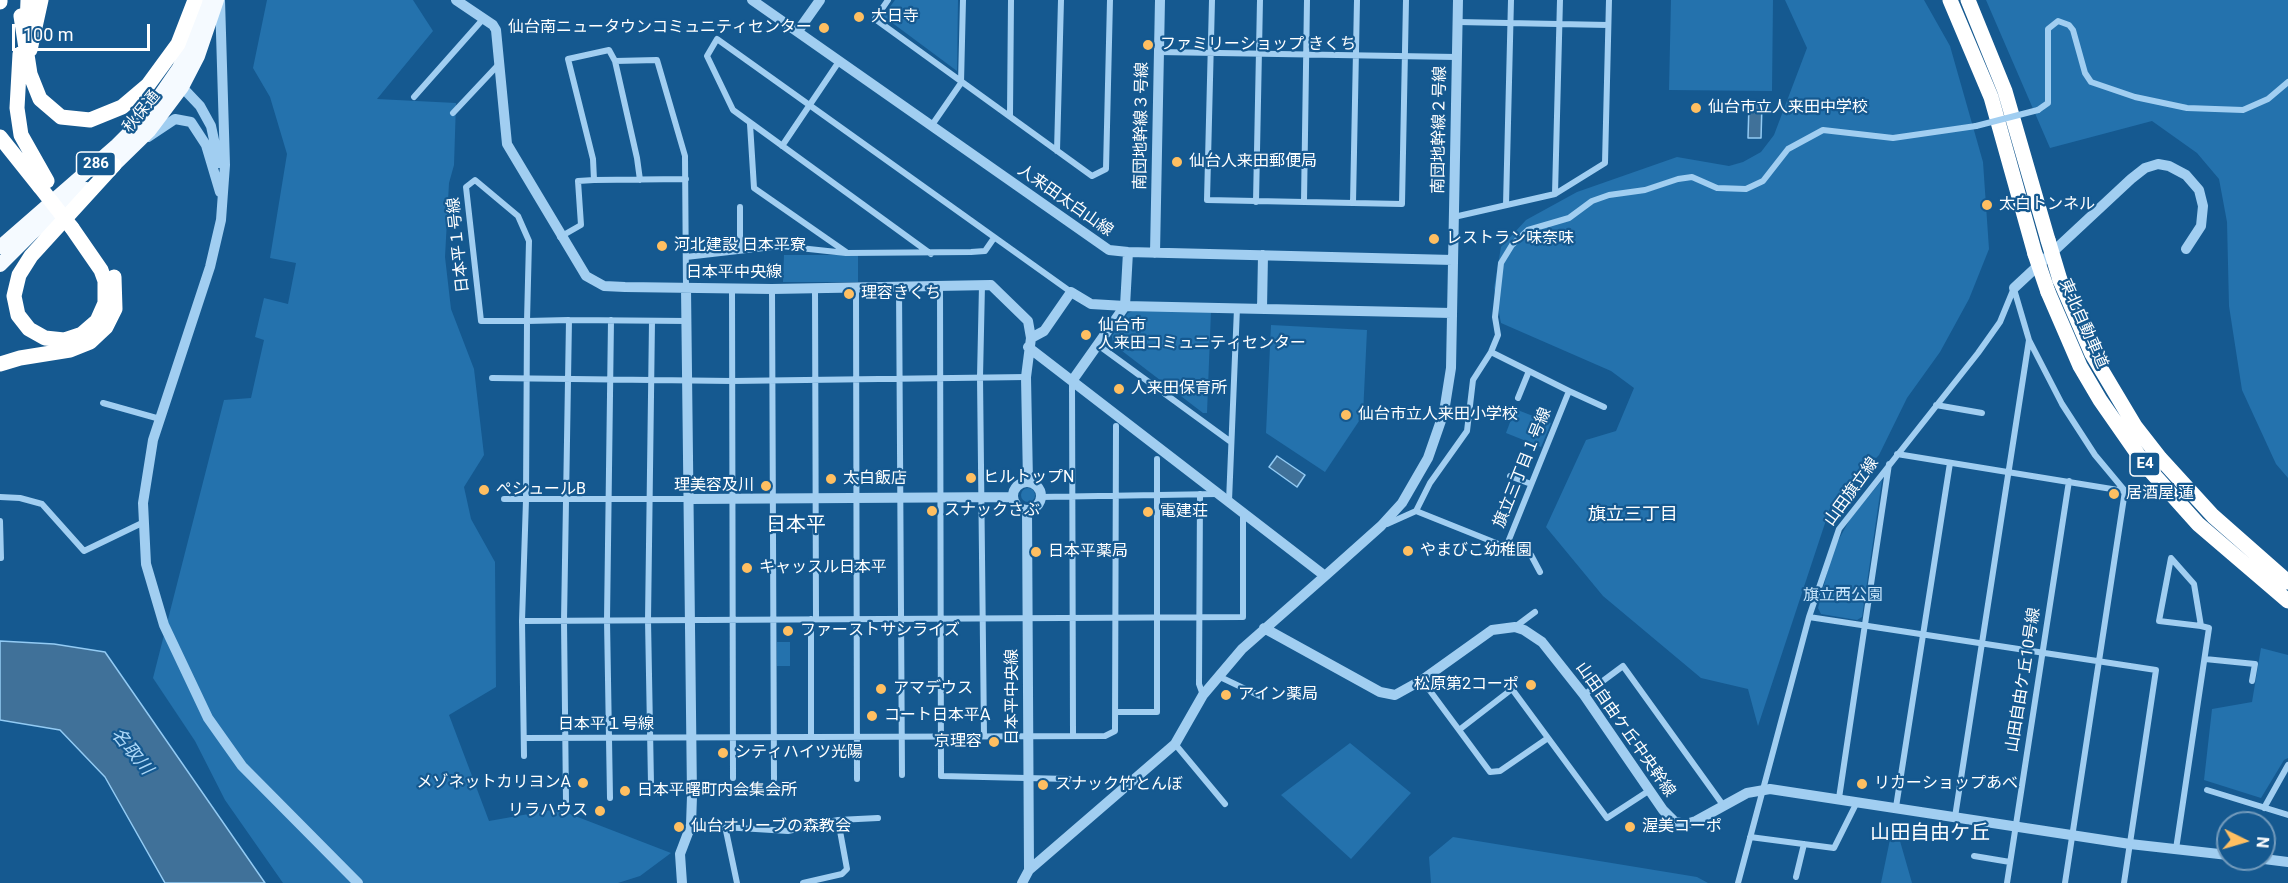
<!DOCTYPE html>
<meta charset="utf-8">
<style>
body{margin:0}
#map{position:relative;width:2288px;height:883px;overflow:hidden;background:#155990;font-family:Roboto,sans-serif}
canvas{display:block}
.north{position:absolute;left:2216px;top:811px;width:60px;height:60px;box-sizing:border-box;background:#155990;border:2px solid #739bbc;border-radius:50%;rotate:95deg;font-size:16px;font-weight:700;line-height:24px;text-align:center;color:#fff}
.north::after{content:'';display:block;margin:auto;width:21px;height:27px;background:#ffbf61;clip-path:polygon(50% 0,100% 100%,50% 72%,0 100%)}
.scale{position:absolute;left:12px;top:24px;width:138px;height:27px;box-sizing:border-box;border:3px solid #fff;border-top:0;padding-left:8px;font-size:18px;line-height:21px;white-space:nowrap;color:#fff;-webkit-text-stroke:4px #155990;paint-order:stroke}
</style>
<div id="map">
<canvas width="2288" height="883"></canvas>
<div class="north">N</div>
<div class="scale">100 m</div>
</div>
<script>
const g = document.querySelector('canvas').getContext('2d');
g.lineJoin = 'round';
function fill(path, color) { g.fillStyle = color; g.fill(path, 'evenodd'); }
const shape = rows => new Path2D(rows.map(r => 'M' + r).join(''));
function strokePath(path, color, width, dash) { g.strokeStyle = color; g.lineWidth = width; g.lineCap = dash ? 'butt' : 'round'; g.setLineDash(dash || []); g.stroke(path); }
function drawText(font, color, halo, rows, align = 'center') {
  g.font = font + ' Roboto,"Noto Sans JP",sans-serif'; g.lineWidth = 4.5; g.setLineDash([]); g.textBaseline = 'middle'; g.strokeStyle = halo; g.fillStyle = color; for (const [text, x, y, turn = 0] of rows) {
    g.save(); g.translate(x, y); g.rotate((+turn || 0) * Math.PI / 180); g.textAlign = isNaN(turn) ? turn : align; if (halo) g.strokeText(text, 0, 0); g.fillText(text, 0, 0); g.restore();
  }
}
fill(shape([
 [267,0,413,0,433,31,377,99,456,103,454,165,449,183,445,257,451,309,474,369,484,455,464,487,471,519,495,562,496,687,449,715,489,821,557,809,671,853,640,876,618,883,283,883,225,800,195,741,153,678,224,400,251,398,264,340,255,337,264,298,288,304,296,263,270,258,287,154,270,97,253,68],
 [895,0,958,0,957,71,883,16],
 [1671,0,1773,0,1772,91,1669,90],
 [1785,0,1924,0,1950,46,1983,162,1989,249,1969,299,1940,352,1907,398,1879,455,1831,505,1758,726,1748,689,1701,678,1603,596,1546,527,1586,440,1616,431,1634,388,1611,371,1501,323,1494,288,1501,247,1526,220,1577,192,1677,157,1729,166,1743,162,1761,152,1774,135,1807,48],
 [1986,0,2288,0,2288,478,2276,464,2242,390,2229,306,2227,222,2219,179,2197,153,2152,121,2050,148],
 [784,255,858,255,858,282,783,282],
 [1135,310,1211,311,1207,413,1203,413,1113,344,1112,336,1128,313],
 [1271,325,1367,330,1363,415,1325,472,1266,433],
 [1515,409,1551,423,1541,447,1506,433],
 [1882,480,1862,617,1857,620,1821,614,1818,608,1833,550,1850,519],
 '1021 495a7 7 0 1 1 14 0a7 7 0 1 1-14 0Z',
 [777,642,790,642,790,666,777,666],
 [2261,648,2288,655,2288,758,2284,760,2261,798,2204,780,2212,709,2252,702],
 [1350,743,1411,793,1351,859,1281,795],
 [1894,820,1912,883,1881,883],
 [1453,837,1697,877,1708,883,1431,883,1429,857]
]), '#2472ad');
const water = shape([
 [1749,103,1762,104,1761,138,1748,138,1749,103],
 [1277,456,1305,475,1297,487,1269,467,1277,456],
 [0,641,54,644,105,652,265,883,165,883,105,777,60,730,0,720,0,641]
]);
fill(water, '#407199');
strokePath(water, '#93cbf4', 1.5);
strokePath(shape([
 [888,0,875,19,1092,176,1106,169,1110,0],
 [1212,0,1207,200,1402,204,1406,0],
 [1458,22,1608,25],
 [1159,52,1456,57],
 [615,61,637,158,640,180],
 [414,97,484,18],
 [2038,110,2048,103,2048,29,2058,21,2069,25,2073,30,2085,73,2091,82,2135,97,2187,108,2243,110,2268,99,2288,82],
 [453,113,499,64],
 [1010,115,1011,0],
 [750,124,754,188,846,252],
 [932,125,961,83,963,0],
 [782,146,840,60],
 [1057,151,1061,0],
 [594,180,686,179],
 [1555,194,1560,0],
 [1256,202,1260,0],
 [1304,202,1307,0],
 [1353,203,1357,0],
 [1506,205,1511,0],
 [740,207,740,249],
 [1454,217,1555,194,1605,163,1609,0],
 [560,237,581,225,578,181,594,180,593,159,568,59,609,50,615,61,657,60,685,156,686,288],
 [931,254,733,110,707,56,717,39,1071,292],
 [686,257,781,246,846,253,971,252,985,251,994,238],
 [982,285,980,377,984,735],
 [899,286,902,775],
 [940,286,941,776,1069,779],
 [732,287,733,778],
 [815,287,816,619],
 [856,287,857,779],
 [772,289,774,779],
 [2014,289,2029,340,2062,404,2095,455,2125,491,2065,883],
 [1098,345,1231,442],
 [492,378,732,381,1026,377],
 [1072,381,1073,736],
 [1569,391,1604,407],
 [1518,398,1529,371],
 [103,403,160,419],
 [1936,405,1982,413],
 [1897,454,2124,491],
 [1510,476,1531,484],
 [1200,494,1199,684,1203,695],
 [0,497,20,498,42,504,84,551,142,523],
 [1040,497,1217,494],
 [504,499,690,499],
 [1229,501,1237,308],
 [1416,511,1506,547,1569,391,1491,352],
 [0,521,1,558],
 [1387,524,1416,511,1430,483,1467,431,1473,380,1491,352,1498,335,1495,317,1501,263,1512,245,1528,230,1569,218,1592,201,1609,195,1645,190,1678,179,1692,177,1717,188,1746,189,1763,181,1788,149,1823,130,1893,138,1976,126],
 [1506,547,1531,555,1540,572],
 [1809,617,2156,670,2124,883],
 [811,619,811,737],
 [522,621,1243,617,1243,514],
 [1515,627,1535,612],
 [2205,659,2255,664,2252,681],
 [1218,676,1260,696],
 [1422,680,1459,730,1512,689,1607,818,1650,790],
 [1584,695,1623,666,1723,805],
 [1116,712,1157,712,1157,459],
 [1459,730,1490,772,1500,771,1548,738],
 [524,738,1105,736,1115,731,1116,426],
 [1175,744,1225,804],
 [524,756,522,621,526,500,527,321,529,241,518,216,475,180,466,187,481,321,527,321,569,320,688,321],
 [651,784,648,620,652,321],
 [2207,790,2288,815],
 [610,798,607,620,611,320],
 [1839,798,1889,464],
 [566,802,564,621,569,320],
 [1896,807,1950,463],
 [2264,808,2288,765],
 [1955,817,2029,340],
 [691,825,788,831,838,820,878,818],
 [725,826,737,883],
 [1750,837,1834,848,1857,802],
 [2176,849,2209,628,2201,626,2159,621,2171,558,2194,584,2201,626],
 [1974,856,2010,862],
 [1796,877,1804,844],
 [803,883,842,874,847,869,838,820],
 [1738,883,1809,617,1839,529,1978,353,2000,322,2014,288],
 [2007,883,2069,481]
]), '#a1cef1', 6);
strokePath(shape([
 [220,0,225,165,221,220,210,267,153,440,143,503,146,564,164,625,208,718,242,766,358,883],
 [456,0,493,25,496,30,507,144,586,276,604,286,625,287,772,289,991,285,1028,321,1031,338,1026,377,1028,482],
 [752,0,1109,250,1128,252,1453,260],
 [798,31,820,0],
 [181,82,182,87,200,106,211,126,219,163],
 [148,137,175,119,191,122,206,145,220,192],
 [1155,253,1160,0],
 [2014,288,2131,179,2145,168,2158,164,2169,166,2186,175,2199,190,2203,206,2201,226,2186,249],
 [1262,309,1263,255],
 [1031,338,1044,331,1071,292,1091,304,1125,306,1452,313],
 [1028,347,1325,576,1242,649,1203,695,1175,744,1029,870],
 [1072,381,1125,306,1128,252],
 '1013 496a14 14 0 1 1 28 0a14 14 0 1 1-28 0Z',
 [690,499,1013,497],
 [1325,576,1381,526,1402,503,1428,458,1444,412,1451,368,1458,0],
 [1264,628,1380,692,1395,695,1422,680,1492,630,1515,627,1524,630,1542,642,1584,695,1663,810,1675,822,1686,824,1696,821,1747,793,1770,789,2130,844,2228,855],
 [2264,859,2288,862],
 [682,883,680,854,691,825,692,796,686,288],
 [1022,883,1029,870,1027,510]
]), '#a1cef1', 10);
strokePath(shape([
 [108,171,149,131,182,87,198,56,217,0],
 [0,247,117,145,146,116,179,68,194,32,203,0],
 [0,265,32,233,86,189]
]), '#f5faff', 14);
strokePath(shape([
 [1950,0,1991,97,2035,254],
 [1968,0,2005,91,2048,240],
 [0,2,0,0],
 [21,16,30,74,40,99,61,117,90,120,122,107,148,85,178,44,195,0],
 [27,26,28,0],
 [30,50,41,0],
 [20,54,17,108,21,135,47,181],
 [0,137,40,187],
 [72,228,101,270,105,281,105,303,97,321,82,334,64,340,45,338,29,329,18,315,14,296,19,275,31,256,114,165],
 [2060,280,2092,354,2135,426,2160,458,2213,516,2288,582],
 [2048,292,2080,366,2100,400,2146,466,2198,524,2288,601],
 [0,364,20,358,70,350,90,342,106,327,115,309,114,277]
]), '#fff', 15);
strokePath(shape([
 [1976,126,2038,110]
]), '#a1cef1', 6);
strokePath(shape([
 [40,187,72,228],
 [2048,240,2060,280],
 [2035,254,2048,292]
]), '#fff', 15);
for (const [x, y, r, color] of [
 [859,17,6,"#ffbf61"],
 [824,28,6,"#ffbf61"],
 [1148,45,6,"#ffbf61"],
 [1696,108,6,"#ffbf61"],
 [1177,162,6,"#ffbf61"],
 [1987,205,6,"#ffbf61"],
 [1434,239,6,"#ffbf61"],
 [662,246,6,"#ffbf61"],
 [849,294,6,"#ffbf61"],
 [1086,335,6,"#ffbf61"],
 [1119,389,6,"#ffbf61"],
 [1346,415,6,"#ffbf61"],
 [971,478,6,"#ffbf61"],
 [831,479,6,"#ffbf61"],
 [766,486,6,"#ffbf61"],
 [484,490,6,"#ffbf61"],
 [2114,494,6,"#ffbf61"],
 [932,511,6,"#ffbf61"],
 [1148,512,6,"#ffbf61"],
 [1408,551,6,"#ffbf61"],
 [1036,552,6,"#ffbf61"],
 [747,568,6,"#ffbf61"],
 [788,631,6,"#ffbf61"],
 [1531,685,6,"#ffbf61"],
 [881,689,6,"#ffbf61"],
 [1226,695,6,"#ffbf61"],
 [872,716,6,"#ffbf61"],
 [994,742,6,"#ffbf61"],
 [723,753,6,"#ffbf61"],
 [583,783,6,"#ffbf61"],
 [1862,784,6,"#ffbf61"],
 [1043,785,6,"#ffbf61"],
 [625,791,6,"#ffbf61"],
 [600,811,6,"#ffbf61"],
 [679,827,6,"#ffbf61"],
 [1630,827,6,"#ffbf61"]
]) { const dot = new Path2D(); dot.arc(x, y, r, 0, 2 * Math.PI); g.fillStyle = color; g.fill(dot); strokePath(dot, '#155990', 2); }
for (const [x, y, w] of [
 [96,164,39],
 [2145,464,30]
]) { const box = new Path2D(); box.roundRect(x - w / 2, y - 12, w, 24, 4.5); g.fillStyle = '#155990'; g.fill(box); strokePath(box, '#fff', 1.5); }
drawText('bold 15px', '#fff', null, [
 ["286",96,164],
 ["E4",2145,464]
]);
drawText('16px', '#fff', '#155990', [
 ["大日寺",871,17],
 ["仙台南ニュータウンコミュニティセンター",812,28,"right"],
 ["ファミリーショップ きくち",1160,45],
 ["仙台市立人来田中学校",1708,108],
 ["仙台人来田郵便局",1189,162],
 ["太白トンネル",1999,205],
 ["レストラン味奈味",1446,239],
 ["河北建設 日本平寮",674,246],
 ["理容きくち",861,294],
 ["仙台市",1098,326],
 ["人来田コミュニティセンター",1098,344],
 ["人来田保育所",1131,389],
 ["仙台市立人来田小学校",1358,415],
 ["ヒルトップN",983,478],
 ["太白飯店",843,479],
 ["理美容及川",754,486,"right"],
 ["ぺシュールB",496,490],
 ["居酒屋 蓮",2126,494],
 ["スナックさぶ",944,511],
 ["電建荘",1160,512],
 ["やまびこ幼稚園",1420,551],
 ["日本平薬局",1048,552],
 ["キャッスル日本平",759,568],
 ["ファーストサンライズ",800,631],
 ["松原第2コーポ",1519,685,"right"],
 ["アマデウス",893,689],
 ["アイン薬局",1238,695],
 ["コート日本平A",884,716],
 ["京理容",982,742,"right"],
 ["シティハイツ光陽",735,753],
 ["メゾネットカリヨンA",571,783,"right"],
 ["リカーショップあべ",1874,784],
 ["スナック竹とんぼ",1055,785],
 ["日本平曙町内会集会所",637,791],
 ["リラハウス",588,811,"right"],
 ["仙台オリーブの森教会",691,827],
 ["渥美コーポ",1642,827]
], 'left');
drawText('16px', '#fff', '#155990', [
 ["秋保通",142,112,-51],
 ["南団地幹線３号線",1142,126,-89],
 ["南団地幹線２号線",1440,130,-89],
 ["人来田太白山線",1065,201,35],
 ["日本平１号線",459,245,-96],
 ["日本平中央線",734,273],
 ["東北自動車道",2083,324,66],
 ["旗立三丁目１号線",1523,468,-68],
 ["山田旗立線",1852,492,-54],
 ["山田自由ケ丘10号線",2024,680,-81],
 ["日本平中央線",1013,697,-90],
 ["日本平１号線",606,725],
 ["山田自由ケ丘中央幹線",1625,730,55]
]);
drawText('16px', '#c8e6fc', '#155990', [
 ["旗立西公園",1843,596]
]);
drawText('18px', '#fff', '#155990', [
 ["旗立三丁目",1633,515]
]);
drawText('italic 18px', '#add8f8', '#155990', [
 ["名取川",131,752,51]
]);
drawText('20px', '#fff', '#155990', [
 ["日本平",796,526],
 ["山田自由ケ丘",1930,834]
]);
</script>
